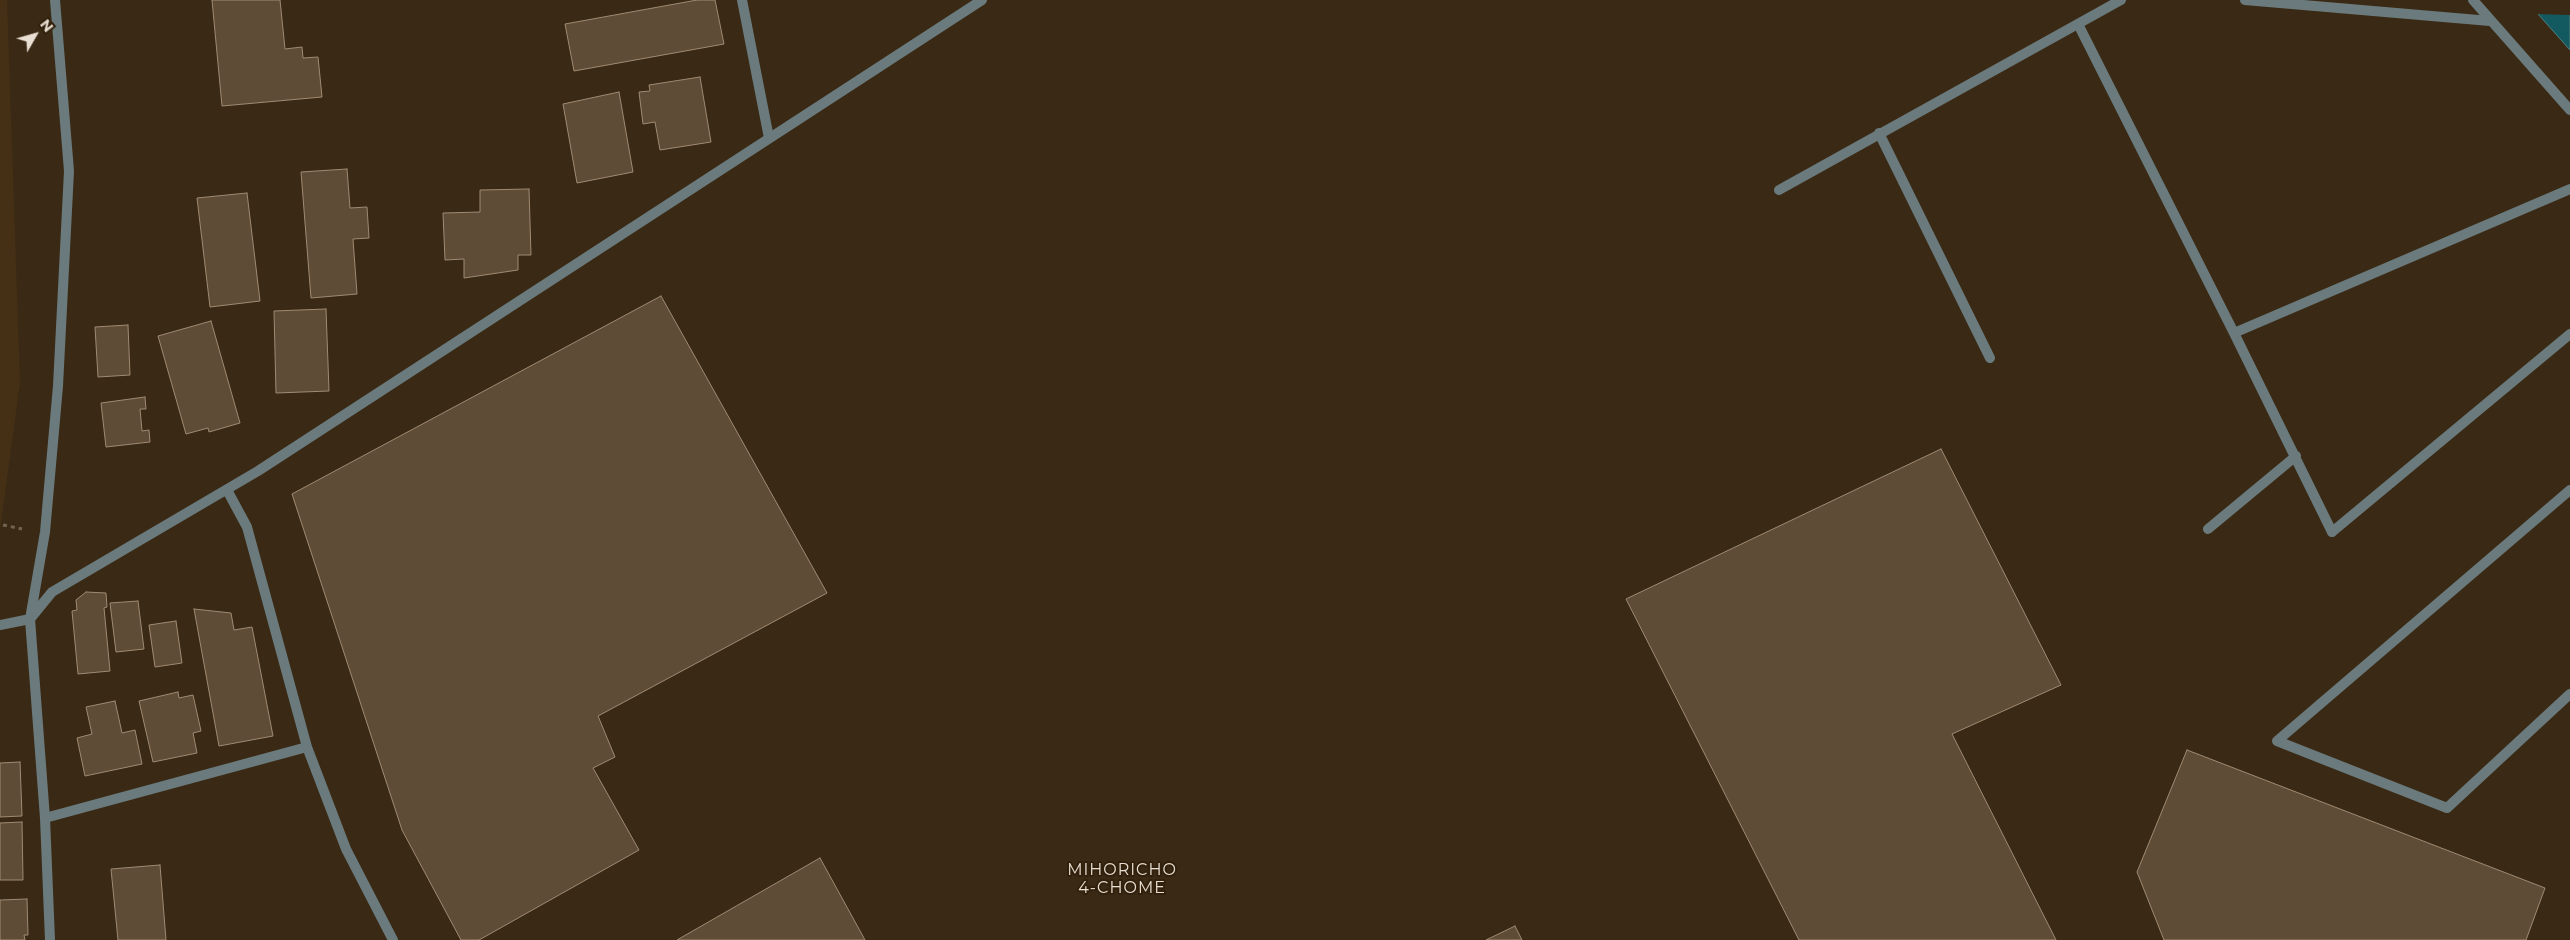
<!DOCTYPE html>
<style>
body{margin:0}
#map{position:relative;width:2570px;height:940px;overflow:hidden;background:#3a2a15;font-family:Montserrat,sans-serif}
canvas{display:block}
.north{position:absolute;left:10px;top:10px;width:50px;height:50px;-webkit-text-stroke:4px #30200c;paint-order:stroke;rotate:52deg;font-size:14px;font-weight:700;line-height:20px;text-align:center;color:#e8ded1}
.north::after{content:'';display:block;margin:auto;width:18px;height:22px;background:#e8ded1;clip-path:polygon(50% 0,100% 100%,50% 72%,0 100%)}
</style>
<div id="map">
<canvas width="2570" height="940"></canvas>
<div class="north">N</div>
</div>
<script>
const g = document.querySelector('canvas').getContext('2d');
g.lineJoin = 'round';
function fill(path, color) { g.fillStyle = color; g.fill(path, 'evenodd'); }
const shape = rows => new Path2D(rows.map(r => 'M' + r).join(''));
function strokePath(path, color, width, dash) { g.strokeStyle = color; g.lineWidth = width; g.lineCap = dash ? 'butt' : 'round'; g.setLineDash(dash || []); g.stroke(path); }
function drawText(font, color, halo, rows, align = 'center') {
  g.font = font + ' Montserrat,sans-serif'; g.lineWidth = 4; g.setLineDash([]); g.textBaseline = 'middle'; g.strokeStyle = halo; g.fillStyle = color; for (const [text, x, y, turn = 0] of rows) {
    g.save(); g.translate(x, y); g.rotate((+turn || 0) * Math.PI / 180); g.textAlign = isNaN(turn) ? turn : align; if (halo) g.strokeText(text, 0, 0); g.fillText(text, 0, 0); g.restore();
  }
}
fill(shape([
 [0,0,7,0,20,382,0,530]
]), '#453015');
const water = shape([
 [2570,0,2570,50,2530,5,2570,0]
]);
fill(water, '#125960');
strokePath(water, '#528182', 1);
fill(shape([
 [2524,0,2570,0,2570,15,2535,14]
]), '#3a2a15');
const building = shape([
 [212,0,280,0,285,49,302,47,303,58,318,57,322,97,222,106,212,0],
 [697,0,715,0,724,44,574,71,565,24,697,0],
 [700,77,711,142,660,150,655,122,643,124,639,92,650,91,649,85,700,77],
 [619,92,633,172,577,183,563,104,619,92],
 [347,169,350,208,367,207,369,238,353,239,357,294,311,298,301,172,347,169],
 [529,189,531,255,518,255,518,270,464,278,464,259,445,260,443,213,480,212,480,190,529,189],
 [247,193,260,301,210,307,197,198,247,193],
 [661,296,827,593,598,716,615,757,593,768,639,850,479,940,461,940,402,830,292,494,661,296],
 [326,309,329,391,276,393,274,311,326,309],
 [211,321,240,423,209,432,208,428,186,434,158,336,211,321],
 [128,325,130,375,98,377,95,327,128,325],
 [145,397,146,409,140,409,142,431,149,430,150,442,106,447,101,403,145,397],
 [1941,449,2061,685,1952,734,2056,940,1799,940,1626,599,1941,449],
 [86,592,106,593,107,607,104,608,110,671,78,674,72,611,77,610,76,600,86,592],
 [138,601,144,649,116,652,110,603,138,601],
 [194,609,231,613,234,630,252,627,273,736,219,746,194,609],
 [176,621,182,663,155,667,149,625,176,621],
 [178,692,179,698,193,695,201,731,193,733,197,753,153,762,139,701,178,692],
 [115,701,122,733,135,730,142,764,85,776,77,738,92,734,86,707,115,701],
 [2187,750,2545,888,2526,940,2164,940,2137,872,2187,750],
 [20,762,22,816,0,817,0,763,20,762],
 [22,822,23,880,0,880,0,823,22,822],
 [820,858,865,940,677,940,820,858],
 [160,865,166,940,118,940,111,869,160,865],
 [27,899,28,935,24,935,25,940,0,940,0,900,27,899],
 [1515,926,1522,940,1486,940,1515,926]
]);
fill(building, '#5f4c37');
strokePath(building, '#9f8b74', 1);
strokePath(shape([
 [3,525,22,529]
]), '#726351', 3, [4, 4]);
strokePath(shape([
 [742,0,769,138],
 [2332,532,2570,334]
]), '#6b7b7d', 10);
strokePath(shape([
 [2245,0,2490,21],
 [2473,0,2570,110],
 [2078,24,2234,333,2570,189],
 [1879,133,1990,358],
 [1779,190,2121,0],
 [2234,333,2332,532],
 [227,490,247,527,307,747,346,849,393,940],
 [2570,490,2277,741,2447,808,2570,694],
 [2208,529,2296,456],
 [0,625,30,619,52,592,258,471,982,0],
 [45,818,307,747],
 [50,940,45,818,30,619,45,532,58,386,69,171,55,0]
]), '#6b7b7d', 10);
g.letterSpacing = '1px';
drawText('16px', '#e8ded1', '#30200c', [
 ["MIHORICHO",1122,870],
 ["4-CHOME",1122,888]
]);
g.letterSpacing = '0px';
</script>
